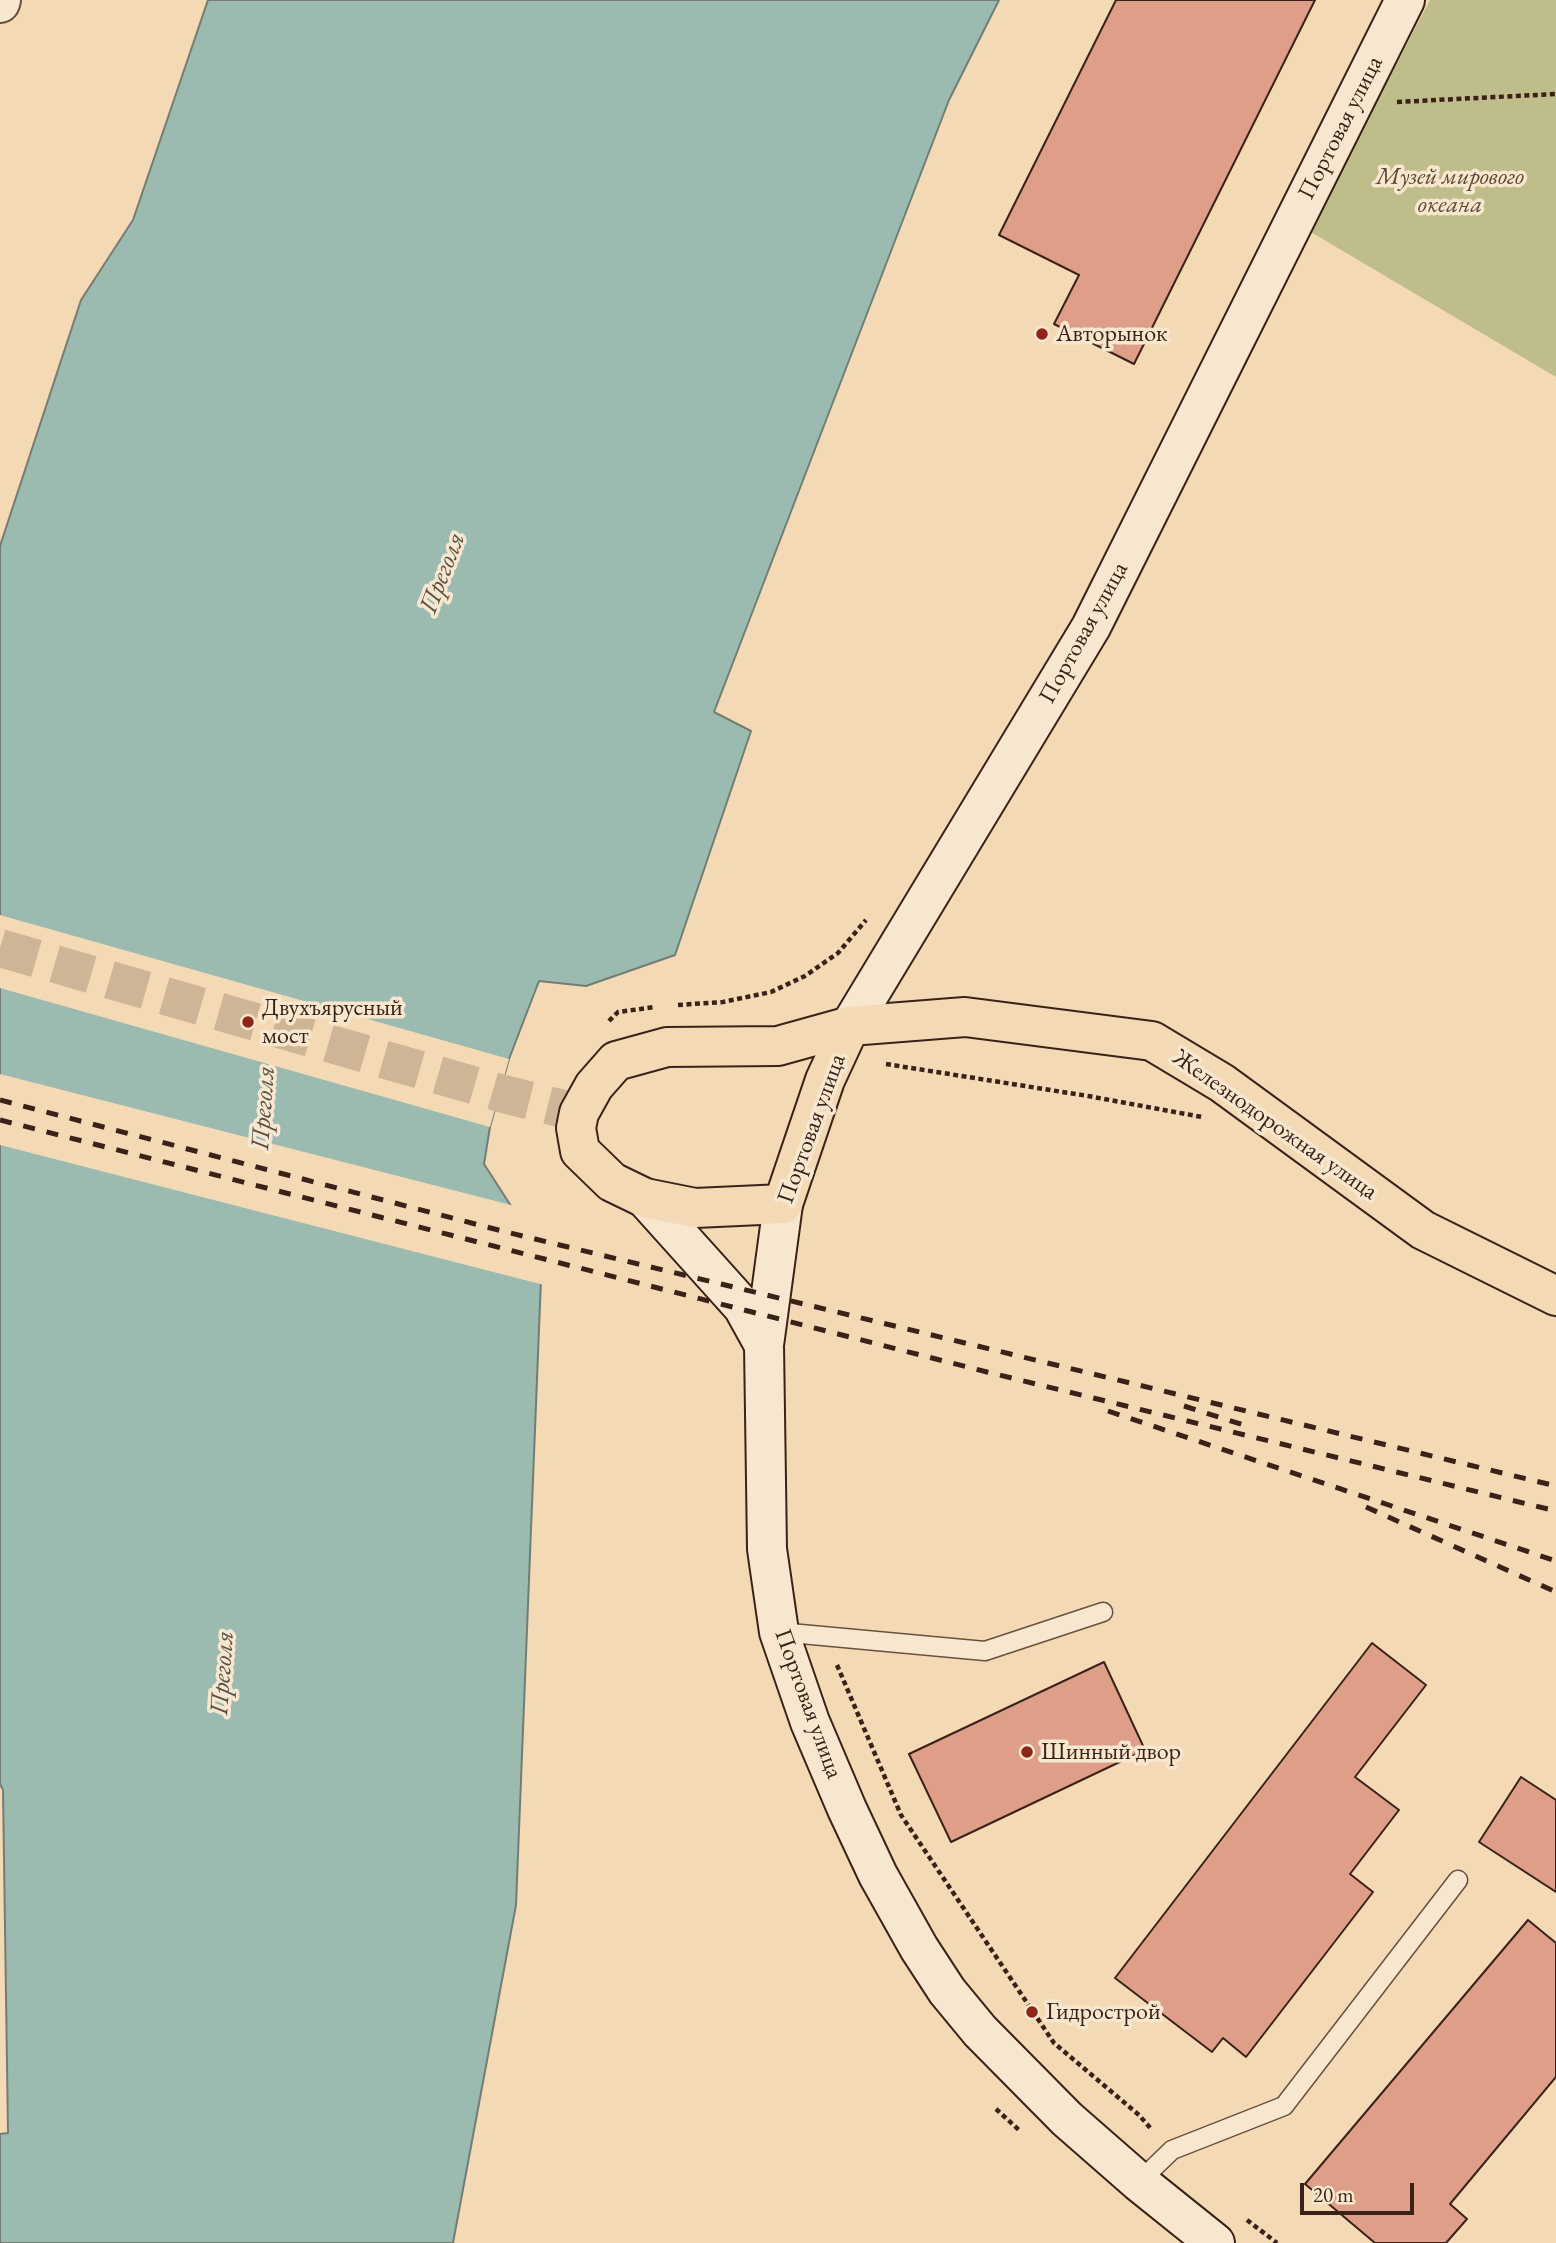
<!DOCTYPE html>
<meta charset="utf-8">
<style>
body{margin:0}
#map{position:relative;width:1556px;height:2243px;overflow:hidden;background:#f3dab5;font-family:"EB Garamond",serif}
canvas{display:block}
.scale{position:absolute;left:1300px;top:2183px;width:114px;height:32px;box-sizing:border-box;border:4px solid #3a2218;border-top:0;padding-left:9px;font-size:21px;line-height:24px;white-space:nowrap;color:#3a2218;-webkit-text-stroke:5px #f7e7cf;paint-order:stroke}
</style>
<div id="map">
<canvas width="1556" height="2243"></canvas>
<div class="scale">20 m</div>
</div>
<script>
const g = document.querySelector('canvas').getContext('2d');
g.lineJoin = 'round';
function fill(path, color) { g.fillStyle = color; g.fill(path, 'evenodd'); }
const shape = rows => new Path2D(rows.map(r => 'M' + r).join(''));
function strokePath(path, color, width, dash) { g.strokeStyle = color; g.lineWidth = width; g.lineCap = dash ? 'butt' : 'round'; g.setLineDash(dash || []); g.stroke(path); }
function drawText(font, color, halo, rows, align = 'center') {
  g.font = font + ' "EB Garamond",serif'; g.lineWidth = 7; g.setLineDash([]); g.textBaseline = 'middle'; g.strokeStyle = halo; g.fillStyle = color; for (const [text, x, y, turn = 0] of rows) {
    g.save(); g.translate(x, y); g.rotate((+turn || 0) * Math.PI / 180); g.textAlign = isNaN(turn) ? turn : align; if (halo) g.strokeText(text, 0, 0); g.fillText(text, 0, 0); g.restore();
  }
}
fill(shape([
 [1430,0,1556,0,1556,377,1309,231]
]), '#bfbe8b');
const water = shape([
 [208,0,999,0,949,100,714,712,751,731,675,955,586,986,539,981,509,1059,490,1127,484,1164,542,1254,516,1905,453,2243,0,2243,0,2134,8,2133,3,1790,0,1784,0,546,81,300,133,220,208,0]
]);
fill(water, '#9bbab0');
strokePath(water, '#747d73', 2);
fill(shape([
 [0,915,509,1059,490,1127,0,988],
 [0,1074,515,1206,545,1252,544,1285,0,1145]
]), '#f3dab5');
const building = shape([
 [1116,0,1315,0,1134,364,1054,324,1079,275,999,235,1116,0],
 [1372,1643,1426,1685,1355,1777,1399,1810,1350,1874,1373,1892,1246,2057,1223,2038,1212,2052,1115,1978,1372,1643],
 [1104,1662,1145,1750,951,1842,909,1754,1104,1662],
 [1521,1777,1556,1800,1556,1892,1479,1842,1521,1777],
 [1528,1920,1556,1943,1556,2077,1450,2204,1467,2219,1446,2243,1375,2243,1305,2184,1528,1920]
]);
fill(building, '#df9e88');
strokePath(building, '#3a2218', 2);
strokePath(shape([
 [0,948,500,1093,579,1113]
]), '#ceb596', 38, [38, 19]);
const service = shape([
 [779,1632,985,1651,1103,1612],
 [1139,2182,1172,2150,1284,2106,1458,1880]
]);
const tertiary = shape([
 [0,3,1,0]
]);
const secondary = shape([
 [850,1026,1091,627,1405,0],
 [645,1198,743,1307,764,1345],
 [783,1204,764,1345,767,1549,779,1632,810,1722,847,1809,878,1875,919,1948,947,1991,980,2031,1067,2119,1139,2182,1215,2243]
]);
const primary = shape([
 [850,1026,825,1080,783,1204,695,1208,645,1198,612,1182,580,1151,576,1128,579,1113,594,1086,616,1061,667,1047,778,1046,850,1026,965,1017,1152,1041,1222,1083,1423,1230,1556,1296]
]);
strokePath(service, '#68503f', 21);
strokePath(tertiary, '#68503f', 42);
strokePath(secondary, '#3a2218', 42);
strokePath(primary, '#3a2218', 42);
strokePath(shape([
 [1397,102,1556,94],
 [678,1005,723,1002,771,992,805,976,838,953,866,920],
 [609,1021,618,1012,655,1007],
 [886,1064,1088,1096,1202,1117],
 [837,1665,901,1815,1054,2043,1139,2115,1152,2130],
 [996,2109,1019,2130],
 [1247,2220,1277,2243]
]), '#3a2218', 4.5, [5, 3.5]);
strokePath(service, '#f7e7cf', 18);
strokePath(tertiary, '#f7e7cf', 38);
strokePath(secondary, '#f7e7cf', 38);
strokePath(primary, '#f3dab5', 38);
strokePath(shape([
 [0,1100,502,1231,1556,1486],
 [0,1120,987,1372,1556,1511],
 [1184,1406,1247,1426],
 [1108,1411,1556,1561],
 [1366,1507,1556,1592]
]), '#3a2218', 5, [12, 12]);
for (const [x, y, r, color] of [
 [1042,334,7,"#8f2418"],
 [248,1022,7,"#8f2418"],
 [1027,1752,7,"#8f2418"],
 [1032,2012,7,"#8f2418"]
]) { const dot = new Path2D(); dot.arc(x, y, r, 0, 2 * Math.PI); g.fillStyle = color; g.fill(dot); strokePath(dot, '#f7e7cf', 2.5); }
drawText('24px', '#3a2218', '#f7e7cf', [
 ["Портовая улица",1341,128,-63],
 ["Портовая улица",1084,633,-61],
 ["Железнодорожная улица",1275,1125,35],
 ["Портовая улица",812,1129,-70],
 ["Портовая улица",808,1704,70]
]);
drawText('italic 24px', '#5b4935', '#f7e7cf', [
 ["Музей мирового",1450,177],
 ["океана",1450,205]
]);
drawText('24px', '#3a2218', '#f7e7cf', [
 ["Авторынок",1056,334],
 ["Двухъярусный",262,1008],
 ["мост",262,1036],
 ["Шинный двор",1041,1752],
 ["Гидрострой",1046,2012]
], 'left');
drawText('italic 26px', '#575046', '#f7e7cf', [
 ["Преголя",443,573,-69],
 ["Преголя",264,1108,-86],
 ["Преголя",223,1673,-86]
]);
</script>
